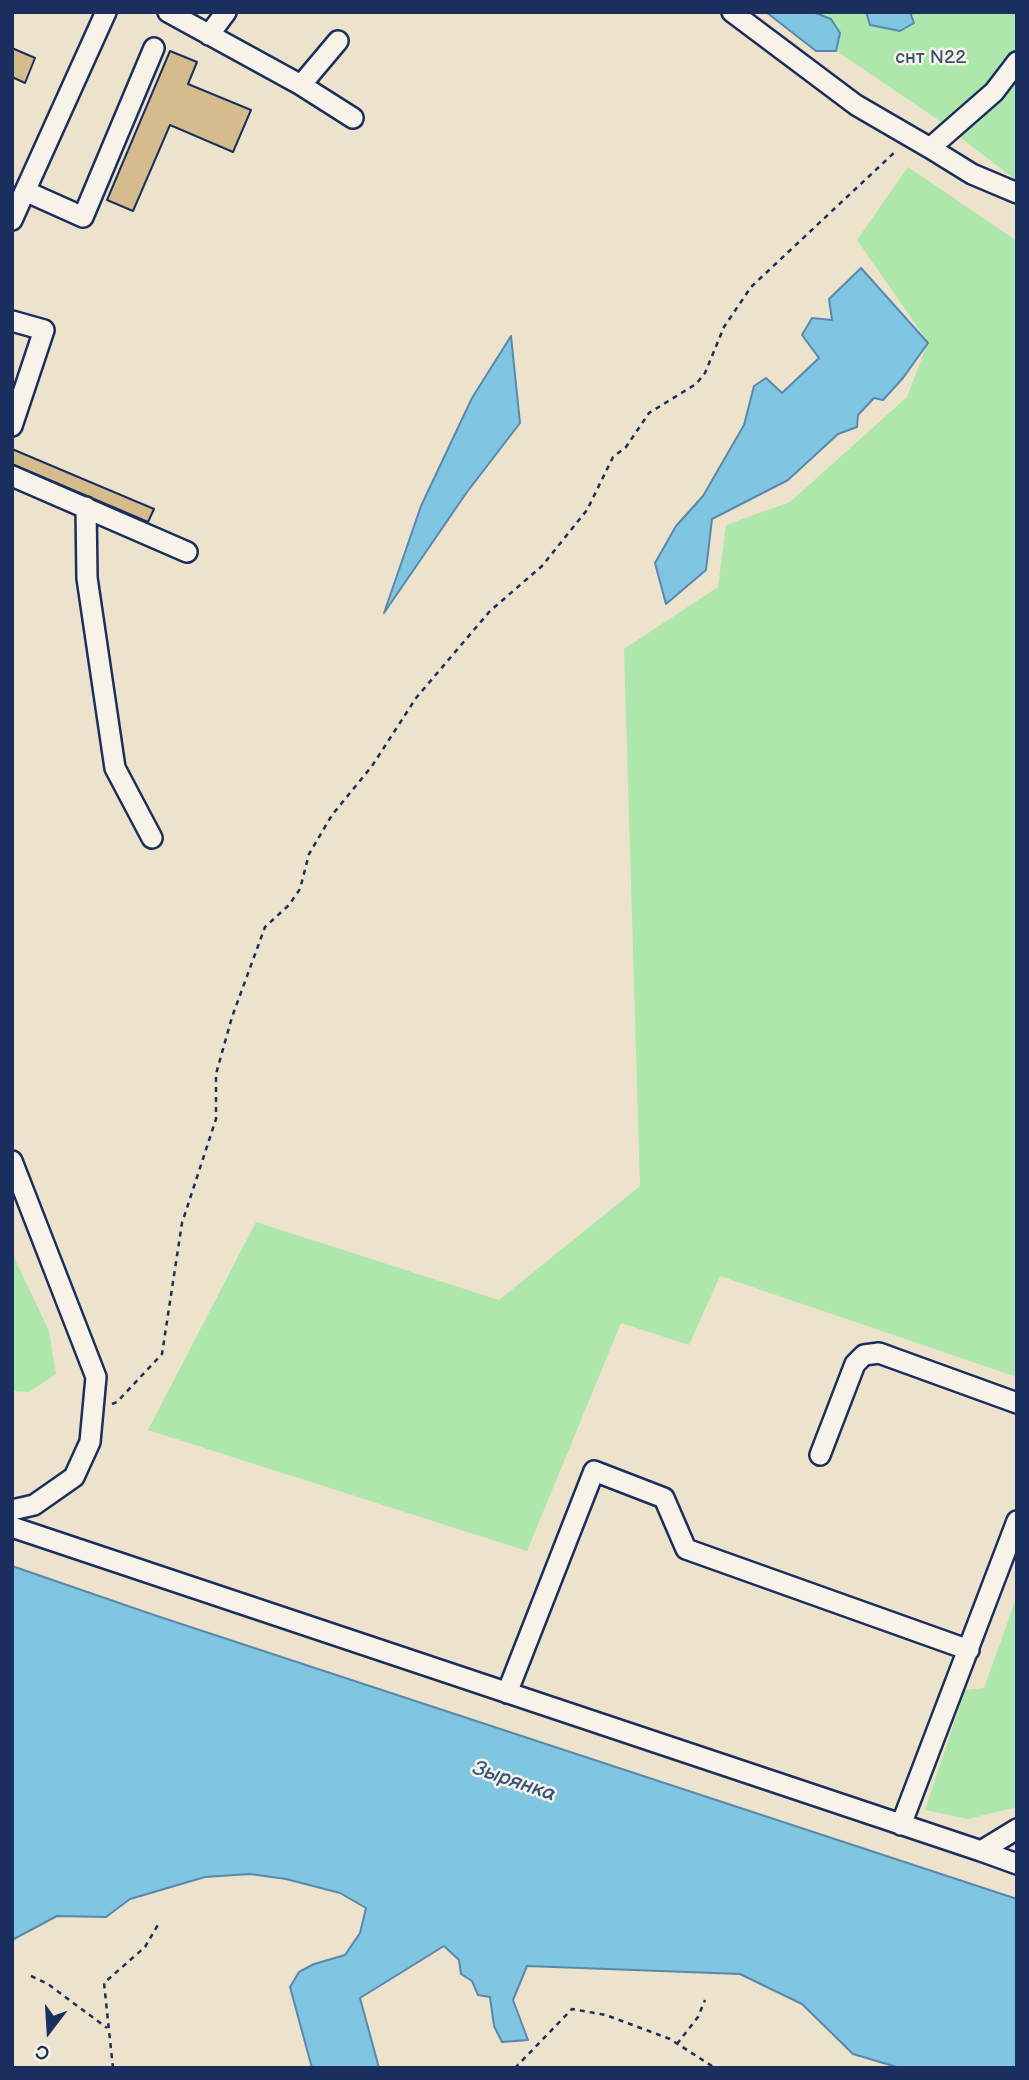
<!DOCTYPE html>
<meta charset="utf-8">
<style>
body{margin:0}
#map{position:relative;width:1029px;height:2080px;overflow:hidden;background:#ede2cc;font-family:"Balsamiq Sans",sans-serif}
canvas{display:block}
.frame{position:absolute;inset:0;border:14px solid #1b2f5e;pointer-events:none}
.north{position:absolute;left:14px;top:1996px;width:70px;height:70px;-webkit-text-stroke:5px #f7f3e8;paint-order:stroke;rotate:197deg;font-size:19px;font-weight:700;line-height:28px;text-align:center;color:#1b2f5e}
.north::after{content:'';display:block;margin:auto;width:24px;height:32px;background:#1b2f5e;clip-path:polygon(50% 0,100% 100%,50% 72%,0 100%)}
</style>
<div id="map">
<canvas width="1029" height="2080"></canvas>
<div class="frame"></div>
<div class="north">С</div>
</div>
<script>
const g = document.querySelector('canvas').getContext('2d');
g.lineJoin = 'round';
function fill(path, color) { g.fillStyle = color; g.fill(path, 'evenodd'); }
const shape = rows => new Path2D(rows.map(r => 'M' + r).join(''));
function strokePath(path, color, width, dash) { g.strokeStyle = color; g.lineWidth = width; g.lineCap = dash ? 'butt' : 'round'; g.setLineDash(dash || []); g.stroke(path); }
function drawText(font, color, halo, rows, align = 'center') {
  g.font = font + ' "Balsamiq Sans",sans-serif'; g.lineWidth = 5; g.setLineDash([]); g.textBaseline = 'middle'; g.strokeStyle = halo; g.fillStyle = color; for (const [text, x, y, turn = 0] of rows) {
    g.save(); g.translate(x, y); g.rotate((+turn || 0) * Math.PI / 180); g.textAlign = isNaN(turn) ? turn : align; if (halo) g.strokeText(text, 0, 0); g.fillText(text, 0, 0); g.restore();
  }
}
fill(shape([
 [779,12,1017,12,1017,181,934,117],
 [908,167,1017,241,1017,1377,720,1276,689,1345,621,1323,527,1551,148,1430,256,1222,499,1300,640,1186,624,649,718,587,726,525,790,502,907,397,928,342,857,240],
 [12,1253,49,1331,56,1374,29,1392,12,1391],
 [1017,1596,1017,1807,968,1819,925,1810,965,1690,984,1688]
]), '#ade7ab');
const water = shape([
 [766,12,813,12,831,19,840,33,836,51,816,51,766,12],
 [866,12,910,12,914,23,900,31,870,25,866,12],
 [861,268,928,343,903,378,883,400,874,398,858,415,857,427,838,434,788,480,712,519,706,570,666,604,655,563,676,526,703,496,744,425,754,386,766,378,782,393,819,358,802,335,812,318,832,320,829,299,861,268],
 [511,336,520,423,467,492,384,613,421,506,472,398,511,336],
 [12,1566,154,1615,1017,1899,1017,2068,900,2068,853,2054,802,2004,740,1974,527,1966,513,2000,528,2040,502,2042,494,2026,490,1997,478,1995,472,1981,461,1974,459,1960,444,1946,360,1998,379,2068,312,2068,290,1987,299,1972,314,1964,345,1955,360,1933,366,1908,340,1893,286,1879,250,1874,205,1877,130,1899,106,1917,57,1916,12,1940,12,1566]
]);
fill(water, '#80c5e1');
strokePath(water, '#5889ad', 2);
const building = shape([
 [12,48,35,58,25,83,12,77,12,48],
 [170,51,197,62,188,84,251,110,233,152,170,125,133,211,107,200,170,51],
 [12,449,154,509,148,522,12,464,12,449]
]);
fill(building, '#d5bc8c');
strokePath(building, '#1b2f5e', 2);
const minor = shape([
 [168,12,301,85,353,118],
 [732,12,856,105,930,148,994,92,1017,62],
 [209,35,226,12],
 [301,85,338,41],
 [930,148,972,174,1017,193],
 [25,191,83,217,154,48],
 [12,220,106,12],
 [12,321,44,330,12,426],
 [12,476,187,552],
 [86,507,87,578,115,768,152,838],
 [12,1161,96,1377,90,1442,74,1477,34,1505,12,1510],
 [820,1455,855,1364,864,1355,879,1353,1017,1403],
 [12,1527,981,1851,1017,1829],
 [507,1693,594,1471,664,1498,686,1549,969,1650],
 [901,1825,1017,1521],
 [981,1851,1017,1864]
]);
strokePath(minor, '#1b2f5e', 24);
strokePath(shape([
 [112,1404,117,1402,162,1354,182,1223,216,1119,216,1074,232,1017,265,927,289,905,300,889,309,854,332,815,372,766,416,698,490,611,542,566,587,510,613,457,626,447,649,413,696,384,705,373,724,327,751,287,897,150],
 [31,1976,48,1984,107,2028],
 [677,2044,698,2017,705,2000],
 [113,2068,104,1983,145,1947,159,1923],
 [515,2068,572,2009,606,2015,670,2039,715,2068]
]), '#1b2f5e', 2.5, [5, 5]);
strokePath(minor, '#f7f3e8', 19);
drawText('19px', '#38546d', '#f7f3e8', [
 ["снт N22",931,58]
]);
drawText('italic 21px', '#34547f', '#f7f3e8', [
 ["Зырянка",514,1782,19]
]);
</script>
